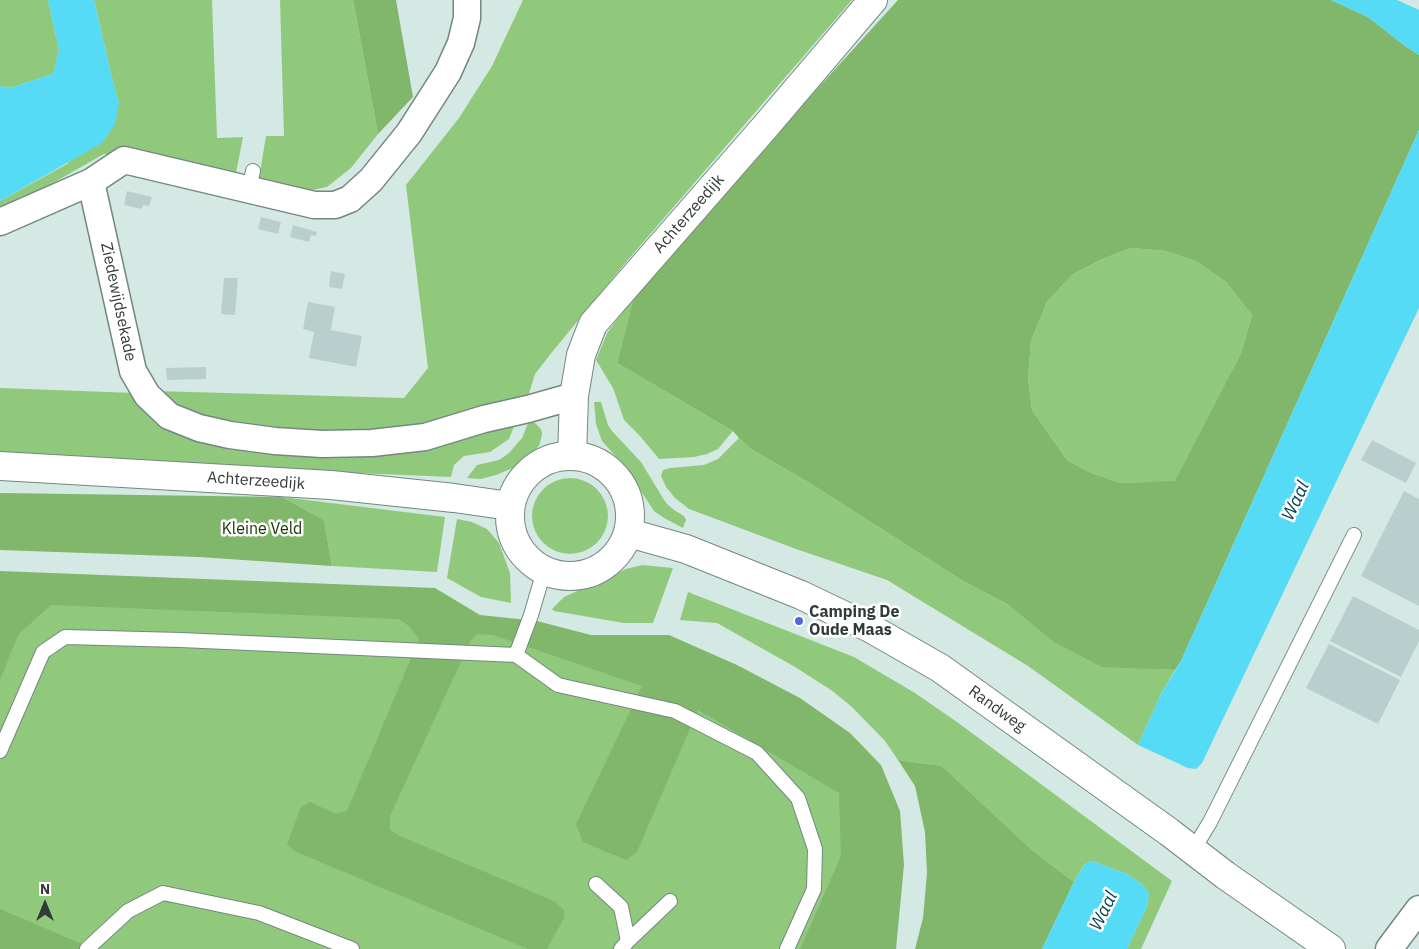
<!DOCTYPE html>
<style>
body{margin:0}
#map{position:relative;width:1419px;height:949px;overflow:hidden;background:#d4e9e3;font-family:"IBM Plex Sans",sans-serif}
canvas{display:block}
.north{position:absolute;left:20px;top:879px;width:50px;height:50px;-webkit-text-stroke:4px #fff;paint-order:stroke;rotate:0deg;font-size:14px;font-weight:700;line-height:20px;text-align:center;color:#323a38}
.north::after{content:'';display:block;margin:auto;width:18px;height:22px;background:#323a38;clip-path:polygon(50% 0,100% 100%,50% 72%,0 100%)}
</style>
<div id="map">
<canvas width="1419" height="949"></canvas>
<div class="north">N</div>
</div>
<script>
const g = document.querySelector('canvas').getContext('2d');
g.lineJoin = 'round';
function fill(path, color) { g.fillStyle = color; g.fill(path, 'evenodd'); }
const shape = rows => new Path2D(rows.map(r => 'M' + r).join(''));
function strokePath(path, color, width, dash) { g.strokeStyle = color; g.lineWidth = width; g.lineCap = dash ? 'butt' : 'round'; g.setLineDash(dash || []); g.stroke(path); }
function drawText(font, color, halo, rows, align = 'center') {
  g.font = font + ' "IBM Plex Sans",sans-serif'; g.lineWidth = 5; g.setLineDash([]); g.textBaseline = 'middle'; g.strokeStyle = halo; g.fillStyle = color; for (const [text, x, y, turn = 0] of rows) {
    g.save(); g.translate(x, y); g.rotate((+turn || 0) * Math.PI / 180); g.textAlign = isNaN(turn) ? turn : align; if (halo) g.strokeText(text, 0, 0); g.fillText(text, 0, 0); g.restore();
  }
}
fill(shape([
 [0,0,48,0,59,50,53,74,10,88,0,86],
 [94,0,212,0,217,138,243,137,236,173,104,154,0,213,0,201,67,164,119,104,111,74],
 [280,0,353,0,378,134,351,168,327,187,308,191,258,185,266,136,284,136],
 [523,0,852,0,627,261,553,351,535,374,527,400,420,429,352,435,223,424,185,413,155,391,404,398,428,368,406,185,459,118,492,66],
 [1131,248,1166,251,1196,261,1226,282,1252,315,1241,353,1175,482,1121,483,1091,473,1067,460,1032,410,1028,379,1031,341,1047,302,1072,275,1100,260],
 [634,296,617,363,733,431,718,449,707,454,694,457,659,459,640,436,624,420,613,388,596,360,607,333],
 [0,388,134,393,240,443,517,419,509,439,490,452,464,456,454,465,451,477,0,458],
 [594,402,601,402,608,425,612,431,641,462,666,503,674,510,684,516,686,520,683,528,664,518,654,511,625,467,602,441,596,424],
 [529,421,535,423,540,428,542,432,542,435,539,446,529,457,513,468,496,475,481,479,467,478,477,465,499,460,509,453,522,438],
 [739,438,751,449,808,482,963,581,1009,605,1102,666,1175,670,1161,694,1138,745,1028,666,887,580,796,549,689,509,675,498,666,487,661,476,663,470,670,468,704,465,718,459],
 '532 516a38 38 0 1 1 76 0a38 38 0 1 1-76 0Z',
 [282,497,445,517,437,572,332,566,324,520],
 [457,519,472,522,487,529,499,543,510,573,511,603,481,597,447,578],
 [642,565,673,568,653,623,624,623,554,611,552,609,564,597,626,569],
 [0,584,527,627,844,769,842,949,0,949],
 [688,592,854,657,915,693,957,722,1172,881,1141,949,1127,949,1147,906,1149,894,1144,886,1127,874,1092,861,1084,865,1074,882,1032,850,942,766,898,760,885,741,852,707,831,690,795,667,717,623,680,620]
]), '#91c97c');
fill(shape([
 [353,0,396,0,413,97,378,134],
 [898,0,1331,0,1368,17,1405,46,1419,55,1419,130,1181,661,1175,670,1102,667,1054,642,1009,605,963,581,808,482,751,449,739,438,733,431,617,363,634,296,716,200],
 [1131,248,1166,251,1196,261,1226,282,1252,315,1241,353,1175,481,1121,483,1091,473,1067,460,1032,410,1028,379,1031,341,1047,302,1072,275,1100,260],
 [0,493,282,497,324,520,332,566,199,557,0,550],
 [0,571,435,588,480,615,537,621,591,635,669,635,737,665,800,698,850,733,881,765,900,811,904,865,896,949,800,949,841,856,839,793,698,710,637,852,626,860,583,842,576,824,642,686,493,635,477,634,470,642,390,816,390,830,400,836,554,901,564,910,564,918,547,949,528,949,294,851,287,844,301,807,310,802,336,814,347,811,419,639,410,627,399,619,51,605,18,635,0,680],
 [898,760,942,766,1032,850,1074,882,1042,949,915,949,923,918,927,873,925,832,915,786],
 [0,909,94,949,0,949]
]), '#80b76b');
fill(shape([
 [48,0,94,0,111,74,119,104,115,124,102,143,0,201,0,86,10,88,53,74,59,50],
 [1331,0,1397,0,1419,10,1419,55,1405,46,1368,17],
 [1419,130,1419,308,1202,763,1196,769,1188,768,1138,745,1161,694,1181,661],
 [1092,861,1127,874,1144,886,1149,894,1147,906,1127,949,1042,949,1074,882,1084,865]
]), '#56dbf7');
fill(shape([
 [127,191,152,197,149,206,143,205,142,209,124,205],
 [261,217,281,222,278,234,258,229],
 [293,225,317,232,316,236,311,235,309,242,290,237],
 [331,271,345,274,342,289,329,287],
 [224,278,238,278,235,315,221,314],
 [308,302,335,307,331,330,362,336,356,367,309,358,314,332,303,329],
 [206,367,206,379,167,380,166,368],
 [1372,440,1416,463,1406,483,1361,460],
 [1404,491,1419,499,1419,606,1361,576],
 [1353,596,1419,630,1419,641,1401,677,1330,641],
 [1329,644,1400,680,1378,724,1306,688]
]), '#b9cfce');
const service = shape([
 [249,189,253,171],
 [516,655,531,615,544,571],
 [0,751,43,652,65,637,181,640,516,655,558,685,675,711,757,753,798,798,815,849,814,889,787,949],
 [1193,850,1210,822,1354,535],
 [596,884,621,907,628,941,621,949],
 [628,941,670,901],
 [87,949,128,911,163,893,259,913,352,949]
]);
const minor = shape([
 [91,182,124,160,314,205,335,205,350,199,371,180,409,133,448,72,461,43,467,18,467,0],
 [0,222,91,182,133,371,147,395,169,416,199,428,230,435,275,441,322,444,372,443,425,437,484,419,528,409,574,396],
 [1389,949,1419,909]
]);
const tertiary = shape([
 [572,456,574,396,581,355,593,324,765,127,873,0]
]);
const secondary = shape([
 '510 516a60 60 0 1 1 120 0a60 60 0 1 1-120 0Z',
 [0,466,331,485,454,498,510,506],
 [629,533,686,549,801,595,870,628,940,668,1169,832,1225,875,1331,949]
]);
strokePath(service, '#748781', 16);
strokePath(minor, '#748781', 29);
strokePath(tertiary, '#748781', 30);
strokePath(secondary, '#748781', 30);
strokePath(service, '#fff', 14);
strokePath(minor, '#fff', 26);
strokePath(tertiary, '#fff', 28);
strokePath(secondary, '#fff', 28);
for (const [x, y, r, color] of [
 [799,621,5,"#5267dd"]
]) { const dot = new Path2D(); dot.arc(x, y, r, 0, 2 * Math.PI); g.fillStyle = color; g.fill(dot); strokePath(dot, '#fff', 2); }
drawText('16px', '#323a38', '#fff', [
 ["Achterzeedijk",689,214,-49],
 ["Ziedewijdsekade",118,302,78],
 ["Achterzeedijk",256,481,4],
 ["Randweg",997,709,36]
]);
drawText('16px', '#133701', '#fff', [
 ["Kleine Veld",262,529]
]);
drawText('bold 16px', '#323a38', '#fff', [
 ["Camping De",809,612],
 ["Oude Maas",809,630]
], 'left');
drawText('italic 18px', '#03424d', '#fff', [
 ["Waal",1296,501,-65],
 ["Waal",1104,911,-64]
]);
</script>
